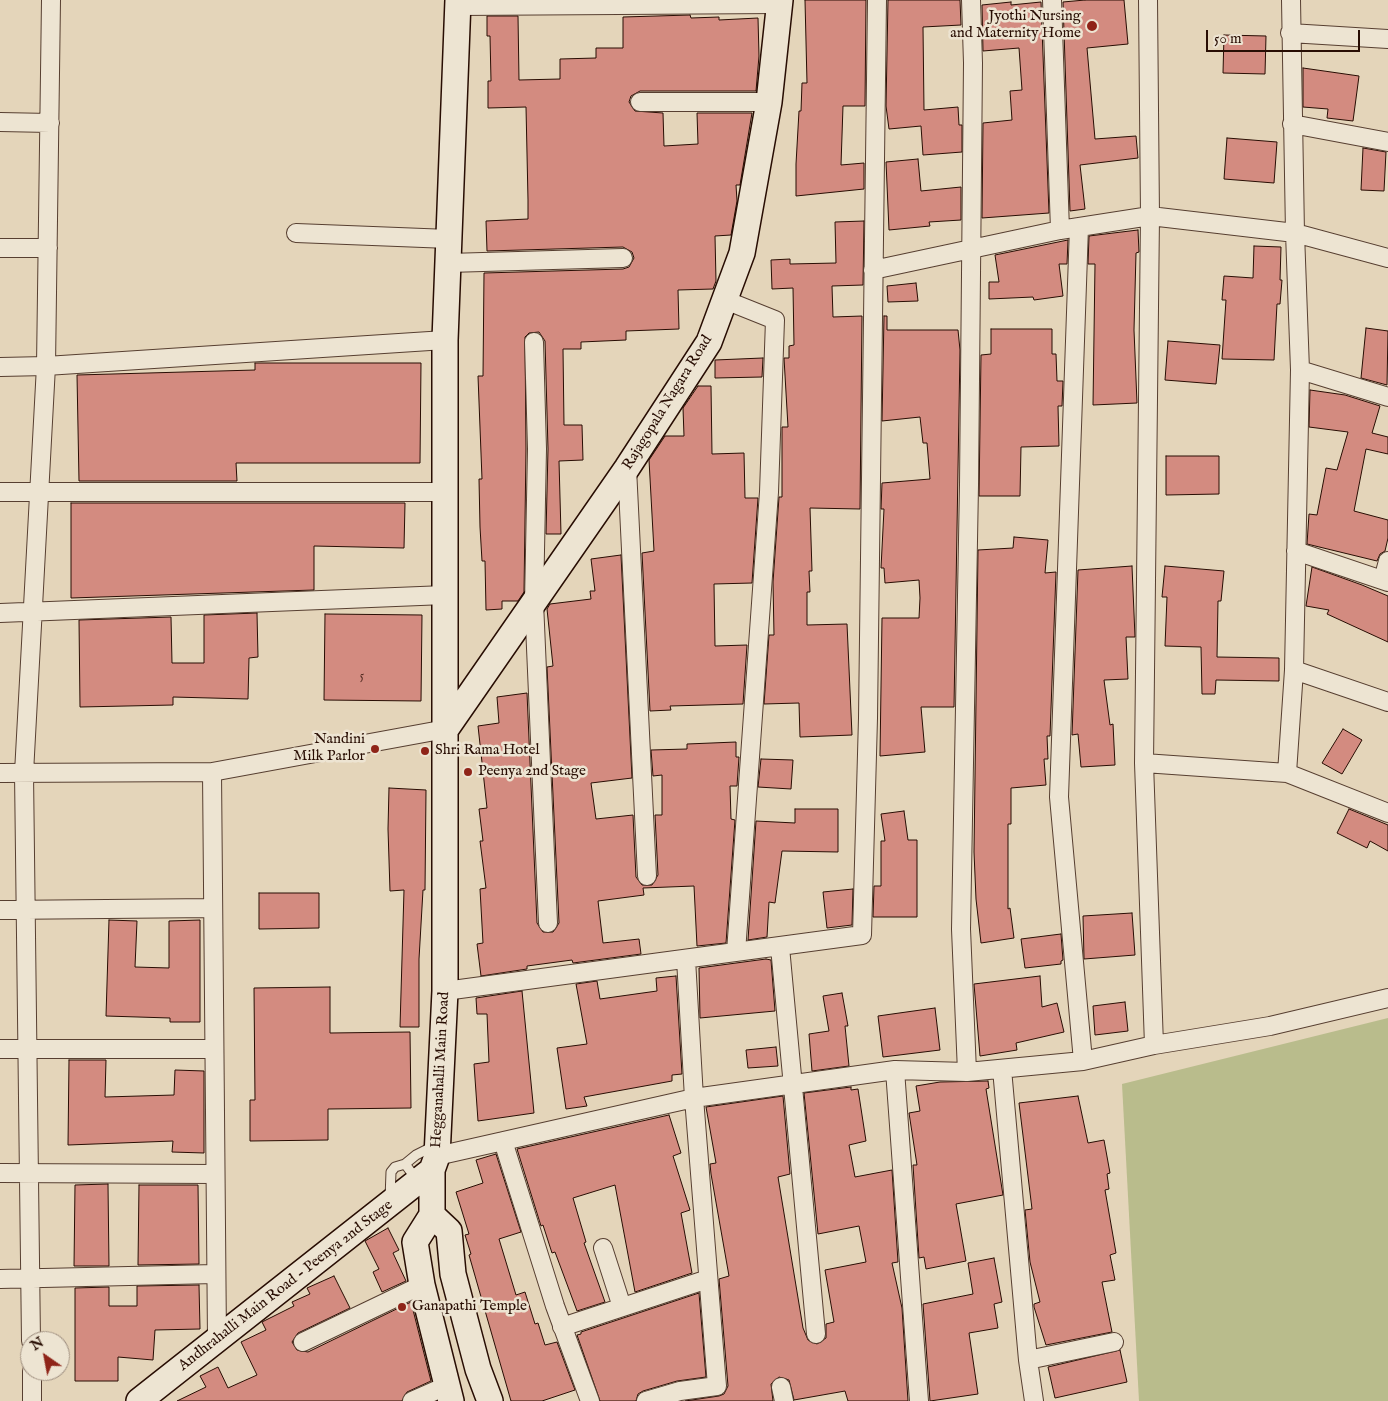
<!DOCTYPE html>
<style>
body{margin:0}
#map{position:relative;width:1388px;height:1401px;overflow:hidden;background:#e4d5ba;font-family:"IM FELL English",serif}
canvas{display:block}
.north{position:absolute;left:20px;top:1331px;width:50px;height:50px;box-sizing:border-box;background:#ede4d2;border:1px solid #9e8e7f;border-radius:50%;rotate:327deg;font-size:14px;font-weight:700;line-height:20px;text-align:center;color:#280d03}
.north::after{content:'';display:block;margin:auto;width:18px;height:22px;background:#8f2418;clip-path:polygon(50% 0,100% 100%,50% 72%,0 100%)}
.scale{position:absolute;left:1206px;top:30px;width:154px;height:22px;box-sizing:border-box;border:2px solid #280d03;border-top:0;padding-left:6px;font-size:15px;line-height:18px;white-space:nowrap;color:#280d03;-webkit-text-stroke:4px #ede4d2;paint-order:stroke}
</style>
<div id="map">
<canvas width="1388" height="1401"></canvas>
<div class="north">N</div>
<div class="scale">50 m</div>
</div>
<script>
const g = document.querySelector('canvas').getContext('2d');
g.lineJoin = 'round';
function fill(path, color) { g.fillStyle = color; g.fill(path, 'evenodd'); }
const shape = rows => new Path2D(rows.map(r => 'M' + r).join(''));
function strokePath(path, color, width, dash) { g.strokeStyle = color; g.lineWidth = width; g.lineCap = dash ? 'butt' : 'round'; g.setLineDash(dash || []); g.stroke(path); }
function drawText(font, color, halo, rows, align = 'center') {
  g.font = font + ' "IM FELL English",serif'; g.lineWidth = 5; g.setLineDash([]); g.textBaseline = 'middle'; g.strokeStyle = halo; g.fillStyle = color; for (const [text, x, y, turn = 0] of rows) {
    g.save(); g.translate(x, y); g.rotate((+turn || 0) * Math.PI / 180); g.textAlign = isNaN(turn) ? turn : align; if (halo) g.strokeText(text, 0, 0); g.fillText(text, 0, 0); g.restore();
  }
}
fill(shape([
 [1388,1018,1388,1401,1139,1401,1122,1084]
]), '#b9bc8c');
const building = shape([
 [805,0,866,0,865,106,843,106,841,165,864,163,864,189,796,196,796,164,799,111,801,111,802,83,807,83,805,0],
 [888,0,960,0,961,25,923,27,924,110,958,107,959,125,962,125,962,152,923,155,921,126,889,129,886,106,888,0],
 [1085,0,1124,0,1128,44,1087,48,1095,139,1136,136,1138,158,1080,165,1085,209,1070,211,1063,2,1085,0],
 [1011,2,1011,5,1041,2,1049,213,982,218,983,123,1012,120,1010,91,1022,90,1019,48,983,51,982,5,1011,2],
 [690,15,691,18,719,17,719,20,758,18,759,56,756,91,640,91,631,96,629,102,635,111,663,113,664,146,698,144,697,113,752,113,740,185,736,185,737,201,731,235,715,236,716,281,713,289,678,290,679,329,626,331,626,340,581,342,581,349,563,349,564,425,582,425,583,460,559,461,561,534,546,534,548,449,545,341,539,332,529,333,525,337,526,449,524,592,518,601,502,601,502,609,486,610,485,561,482,561,480,527,479,479,482,479,478,376,483,376,484,273,623,269,629,267,634,258,632,252,623,247,487,251,486,221,528,219,528,200,526,107,488,108,488,81,491,81,490,36,487,36,487,16,518,16,519,80,560,79,560,59,596,58,596,48,623,48,623,17,690,15],
 [1224,35,1266,36,1265,74,1223,73,1224,35],
 [1303,68,1359,76,1353,121,1327,118,1328,109,1303,107,1303,68],
 [1227,138,1277,142,1274,183,1224,179,1227,138],
 [1363,148,1386,152,1384,191,1361,190,1363,148],
 [918,159,921,191,961,187,961,220,929,222,930,226,889,230,886,162,918,159],
 [864,221,863,285,832,286,833,317,862,316,860,509,810,508,812,571,809,571,810,592,807,592,807,625,847,624,852,735,800,737,799,703,764,704,769,635,774,635,773,582,779,497,782,497,782,427,788,427,784,358,789,358,789,346,794,345,793,288,772,289,771,260,790,259,790,264,836,263,835,222,864,221],
 [1138,230,1139,252,1136,253,1134,330,1137,403,1093,405,1095,264,1088,264,1089,236,1138,230],
 [1068,240,1067,264,1059,264,1063,296,1034,300,1033,297,989,299,989,282,999,282,995,255,1068,240],
 [1254,246,1281,247,1280,280,1282,280,1280,304,1277,304,1274,360,1222,359,1226,300,1222,300,1224,276,1253,278,1254,246],
 [916,283,918,301,888,302,887,286,916,283],
 [884,316,887,316,887,330,958,330,960,350,954,707,921,707,925,752,880,756,882,618,919,618,920,598,919,580,885,583,884,568,881,568,884,509,881,509,882,483,930,479,927,443,923,443,920,417,882,421,884,316],
 [1366,328,1388,331,1387,385,1361,378,1366,328],
 [991,329,1052,329,1052,354,1056,354,1057,381,1063,381,1062,406,1058,406,1059,446,1021,447,1020,496,979,496,981,355,991,354,991,329],
 [1168,341,1220,345,1216,384,1165,380,1168,341],
 [763,358,762,377,715,378,715,360,763,358],
 [255,363,421,363,420,463,236,463,237,481,79,481,77,375,255,370,255,363],
 [698,386,711,386,712,454,744,453,745,498,758,498,752,583,714,584,715,646,747,645,743,704,670,706,671,710,650,711,642,553,654,551,649,460,665,436,684,436,683,408,698,386],
 [1310,390,1345,395,1380,406,1372,433,1388,437,1388,454,1366,449,1354,511,1388,520,1388,538,1385,551,1380,554,1377,561,1307,544,1309,514,1317,515,1326,468,1337,470,1348,432,1309,427,1310,390],
 [1166,456,1219,456,1219,494,1166,495,1166,456],
 [71,503,405,503,404,548,314,546,314,590,71,598,71,503],
 [1014,537,1048,540,1045,573,1056,572,1050,736,1047,736,1048,759,1044,759,1046,785,1011,788,1011,824,1008,824,1008,909,1010,908,1014,938,981,943,976,899,974,852,978,550,1013,548,1014,537],
 [621,555,632,778,591,783,596,819,633,815,636,877,642,885,652,885,658,875,655,815,662,815,662,775,653,776,651,750,687,749,687,744,736,742,736,757,739,757,737,786,730,786,731,819,735,820,726,943,697,946,694,886,643,888,644,895,598,901,603,943,639,939,641,954,573,963,572,960,527,966,527,969,481,976,477,944,483,943,480,889,486,888,480,841,483,841,479,809,487,808,478,726,499,723,497,697,527,693,537,923,543,932,553,932,559,923,547,667,553,666,547,609,550,604,591,599,590,591,595,591,591,559,621,555],
 [1132,566,1135,637,1126,637,1128,679,1104,680,1110,725,1113,724,1115,765,1081,767,1078,734,1072,735,1078,570,1132,566],
 [1165,566,1224,571,1221,601,1218,601,1217,657,1279,658,1279,681,1216,680,1215,694,1202,694,1201,647,1165,646,1167,597,1162,597,1165,566],
 [1312,567,1362,585,1388,596,1388,642,1327,614,1329,610,1306,606,1312,567],
 [257,613,258,657,249,658,248,699,173,697,173,705,80,707,79,620,171,617,172,663,204,663,204,615,257,613],
 [325,614,422,615,421,701,324,700,325,614],
 [1343,729,1362,740,1342,774,1322,763,1343,729],
 [761,759,793,760,791,789,758,787,761,759],
 [389,788,426,790,425,890,423,890,419,959,419,1027,400,1027,404,890,390,891,388,829,389,788],
 [795,809,838,809,838,852,782,851,775,903,769,902,767,937,748,940,756,821,795,823,795,809],
 [1349,809,1388,825,1388,851,1370,841,1367,848,1337,833,1349,809],
 [904,811,908,840,917,840,917,917,873,917,874,886,881,886,881,841,885,841,881,814,904,811],
 [853,889,852,925,827,928,823,892,853,889],
 [259,893,319,893,319,928,259,929,259,893],
 [1132,913,1135,955,1084,959,1083,916,1132,913],
 [109,920,137,921,135,967,169,968,169,921,200,920,200,1022,170,1022,170,1018,106,1016,109,920],
 [1061,934,1063,960,1061,961,1061,964,1025,968,1021,939,1061,934],
 [766,959,771,960,775,1011,700,1018,699,968,766,959],
 [676,976,682,1074,672,1075,672,1081,584,1097,587,1106,566,1109,557,1048,587,1044,576,984,597,981,600,999,657,991,656,978,676,976],
 [1040,976,1042,1007,1057,1003,1064,1032,1016,1043,1017,1050,980,1056,974,984,1040,976],
 [330,987,330,1033,410,1032,411,1108,328,1109,328,1140,250,1141,250,1100,255,1100,254,988,330,987],
 [522,991,534,1113,478,1121,474,1064,489,1062,487,1014,477,1014,476,998,522,991],
 [842,993,848,1026,845,1026,849,1066,812,1071,809,1034,829,1031,823,996,842,993],
 [1125,1002,1128,1031,1095,1035,1093,1006,1125,1002],
 [935,1008,940,1050,883,1057,878,1016,935,1008],
 [776,1047,778,1066,748,1068,746,1050,776,1047],
 [69,1060,106,1060,105,1097,174,1095,175,1070,204,1071,204,1153,172,1152,173,1141,68,1145,69,1060],
 [988,1081,989,1088,986,1089,1003,1195,956,1204,966,1261,926,1269,924,1257,919,1258,913,1165,917,1165,909,1113,920,1111,916,1086,940,1082,988,1081],
 [851,1087,851,1090,858,1089,866,1141,849,1145,855,1177,892,1170,898,1262,892,1263,902,1308,908,1401,848,1401,845,1391,794,1400,789,1380,779,1377,771,1384,773,1401,685,1401,719,1396,724,1394,728,1386,719,1279,729,1276,711,1174,710,1164,716,1163,706,1107,783,1096,790,1174,778,1177,803,1328,808,1340,817,1344,826,1338,826,1324,834,1322,825,1270,866,1262,859,1226,818,1234,804,1093,851,1087],
 [1078,1096,1088,1143,1104,1140,1110,1173,1107,1174,1109,1189,1105,1190,1116,1253,1110,1255,1115,1280,1102,1282,1112,1332,1046,1345,1034,1307,1034,1304,1040,1302,1030,1262,1025,1210,1032,1209,1019,1103,1078,1096],
 [669,1115,681,1153,673,1156,690,1210,681,1213,692,1273,635,1292,615,1185,573,1198,586,1242,584,1243,605,1302,577,1311,555,1252,552,1253,543,1225,541,1226,517,1149,669,1115],
 [496,1154,521,1232,499,1239,516,1295,525,1292,535,1324,538,1323,545,1345,557,1342,575,1390,542,1401,511,1401,469,1255,471,1254,465,1235,469,1234,456,1192,483,1183,476,1160,496,1154],
 [108,1184,109,1266,74,1266,75,1185,108,1184],
 [139,1185,198,1185,199,1264,138,1265,139,1185],
 [388,1228,399,1250,393,1253,406,1281,382,1292,373,1272,379,1269,365,1241,388,1228],
 [994,1258,1002,1302,994,1304,998,1328,969,1333,978,1394,930,1401,923,1304,973,1294,968,1263,994,1258],
 [334,1276,350,1308,298,1333,292,1342,297,1350,308,1352,411,1302,431,1381,407,1392,402,1401,177,1401,206,1387,200,1376,218,1367,228,1388,257,1375,241,1342,266,1330,262,1322,294,1306,292,1302,310,1294,307,1288,334,1276],
 [199,1285,200,1329,155,1330,153,1360,118,1357,118,1381,75,1381,75,1288,109,1287,109,1306,137,1306,137,1286,199,1285],
 [699,1293,706,1377,677,1381,643,1391,638,1394,636,1401,600,1401,577,1335,581,1334,581,1332,699,1293],
 [1120,1350,1127,1382,1055,1398,1048,1367,1120,1350]
]);
fill(building, '#d38b80');
strokePath(building, '#280d03', 1);
const lane = shape([
 [405,1164,416,1155,434,1146],
 [390,1199,391,1172,395,1167,405,1164,417,1180]
]);
const street = shape([
 [1052,0,1060,230],
 [1148,0,1150,216,1144,763,1154,1045],
 [458,6,779,4],
 [1290,33,1388,39],
 [640,102,769,102],
 [0,122,50,123],
 [1292,124,1388,142],
 [1079,227,1059,797,1083,1061],
 [296,233,449,239],
 [0,248,48,248],
 [448,263,623,258],
 [873,270,1060,230,1150,216,1295,233,1388,258],
 [725,300,775,320,769,492,736,952],
 [534,342,537,449,534,602,548,923],
 [0,367,46,366,445,340],
 [1300,370,1388,397],
 [627,468,647,876],
 [0,492,444,492],
 [1296,551,1388,582],
 [1383,580,1388,561],
 [0,613,445,595],
 [1294,670,1388,702],
 [1144,763,1287,773,1388,813],
 [212,772,217,1339],
 [0,773,212,772,446,729],
 [1287,773,1294,670,1300,370,1295,233,1291,0],
 [0,910,213,908],
 [780,947,816,1334],
 [445,991,862,935,868,718,877,0],
 [0,1049,214,1049],
 [1002,1069,1028,1360,1034,1401],
 [895,1070,919,1401],
 [967,1072,961,929,969,485,973,63,971,0],
 [503,1141,555,1306,590,1401],
 [437,1156,694,1098,895,1070,967,1072,1083,1061,1154,1045,1270,1026,1388,998],
 [0,1173,215,1174],
 [603,1248,622,1307],
 [0,1279,215,1274],
 [562,1327,708,1279],
 [31,1341,24,773,46,366,51,0],
 [303,1342,422,1285],
 [1028,1360,1114,1342],
 [32,1371,32,1401],
 [781,1387,784,1401],
 [412,1401,446,1386],
 [646,1401,680,1391,717,1386,694,1098,686,959]
]);
const secondary = shape([
 [446,729,627,468,709,342,742,253,769,102,780,0],
 [432,1215,449,1231,453,1274,478,1369,490,1401],
 [139,1401,432,1170],
 [451,1401,422,1285,415,1242,432,1215,432,1170,437,1156,445,991,445,340,458,0]
]);
strokePath(lane, '#573f31', 11);
strokePath(street, '#573f31', 20);
strokePath(secondary, '#280d03', 28);
strokePath(lane, '#ede4d2', 9);
strokePath(street, '#ede4d2', 18);
strokePath(secondary, '#ede4d2', 25);
for (const [x, y, r, color] of [
 [1092,26,6,"#8f2418"],
 [375,749,5,"#8f2418"],
 [425,751,5,"#8f2418"],
 [468,772,5,"#8f2418"],
 [402,1307,5,"#8f2418"]
]) { const dot = new Path2D(); dot.arc(x, y, r, 0, 2 * Math.PI); g.fillStyle = color; g.fill(dot); strokePath(dot, '#ede4d2', 2); }
drawText('12px', '#532c22', null, [
 ["5",362,677]
]);
drawText('15px', '#280d03', '#ede4d2', [
 ["Jyothi Nursing",1081,17,"right"],
 ["and Maternity Home",1081,34,"right"],
 ["Nandini",365,740,"right"],
 ["Milk Parlor",365,757,"right"],
 ["Shri Rama Hotel",435,751],
 ["Peenya 2nd Stage",478,772],
 ["Ganapathi Temple",412,1307]
], 'left');
drawText('15px', '#280d03', '#ede4d2', [
 ["Rajagopala Nagara Road",668,403,-58],
 ["Hegganahalli Main Road",441,1070,-87],
 ["Andhrahalli Main Road - Peenya 2nd Stage",286,1286,-38]
]);
</script>
